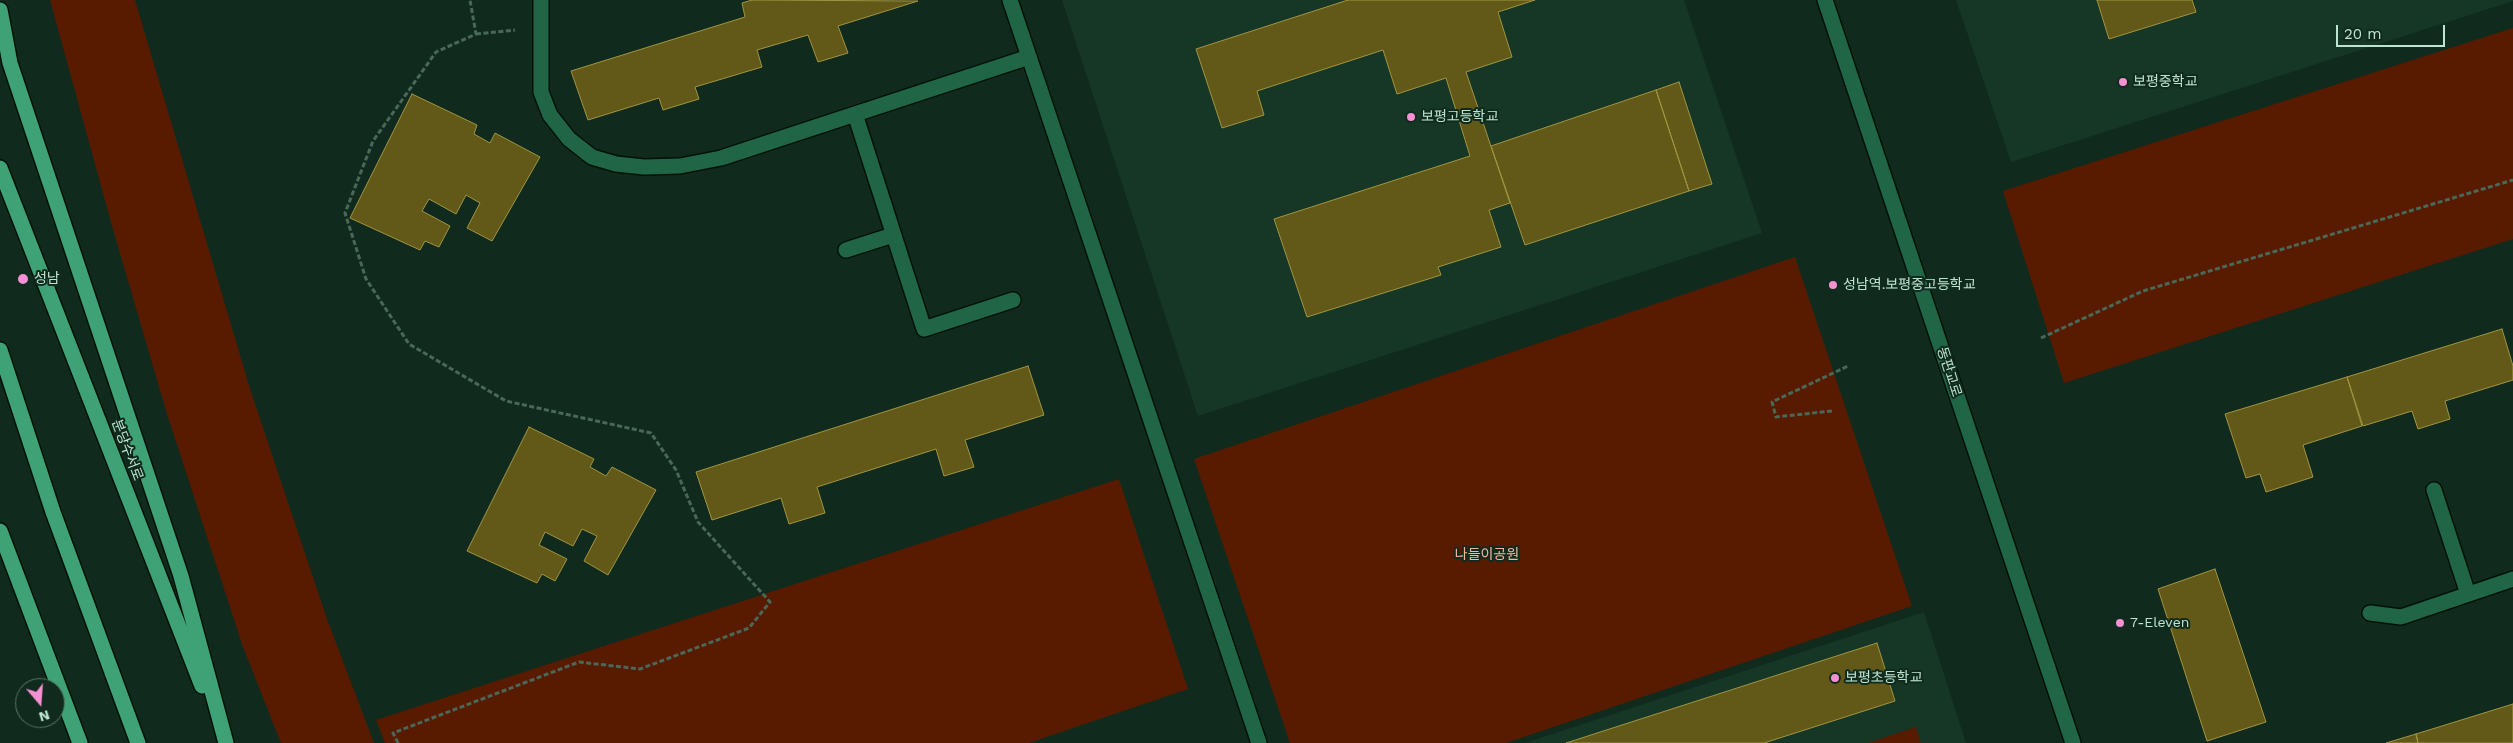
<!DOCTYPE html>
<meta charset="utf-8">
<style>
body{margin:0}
#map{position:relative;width:2513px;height:743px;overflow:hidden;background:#102b1e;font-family:"Work Sans",sans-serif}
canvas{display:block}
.north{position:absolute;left:15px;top:678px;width:50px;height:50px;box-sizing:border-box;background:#102b1e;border:1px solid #557564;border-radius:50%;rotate:162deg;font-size:14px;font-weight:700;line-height:20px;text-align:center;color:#bce4ce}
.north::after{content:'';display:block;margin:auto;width:18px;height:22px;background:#f591d3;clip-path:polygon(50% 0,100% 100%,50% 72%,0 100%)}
.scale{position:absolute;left:2336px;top:25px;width:109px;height:22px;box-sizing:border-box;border:2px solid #bce4ce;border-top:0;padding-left:6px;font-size:15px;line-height:18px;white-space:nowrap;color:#bce4ce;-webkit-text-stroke:4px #102b1e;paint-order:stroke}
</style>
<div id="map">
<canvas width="2513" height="743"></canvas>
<div class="north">N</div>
<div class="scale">20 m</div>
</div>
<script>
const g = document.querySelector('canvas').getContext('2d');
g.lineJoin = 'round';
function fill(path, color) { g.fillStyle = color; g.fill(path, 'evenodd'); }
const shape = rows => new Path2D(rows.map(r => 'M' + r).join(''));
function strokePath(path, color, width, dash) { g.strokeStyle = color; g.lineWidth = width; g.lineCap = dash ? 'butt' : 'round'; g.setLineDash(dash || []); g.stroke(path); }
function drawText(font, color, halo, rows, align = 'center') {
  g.font = font + ' "Work Sans","Noto Sans KR",sans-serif'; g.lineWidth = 4; g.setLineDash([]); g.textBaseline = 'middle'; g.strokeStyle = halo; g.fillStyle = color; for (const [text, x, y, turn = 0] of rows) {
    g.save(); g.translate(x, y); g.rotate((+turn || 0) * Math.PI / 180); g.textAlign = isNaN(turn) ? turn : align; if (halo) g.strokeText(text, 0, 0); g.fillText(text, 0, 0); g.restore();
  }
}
fill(shape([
 [1062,0,1684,0,1762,233,1198,416],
 [1956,0,2513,0,2513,1,2011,162],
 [1924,612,1966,743,1525,743]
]), '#163626');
fill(shape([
 [50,0,135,0,250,389,327,619,374,743,281,743,243,647,167,414,112,226],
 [2513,28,2513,239,2064,383,2003,191],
 [1795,257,1912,606,1506,743,1290,743,1194,459],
 [1119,479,1188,689,1029,743,385,743,376,720],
 [1916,727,1921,743,1868,743]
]), '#581b00');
const building = shape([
 [752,0,918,1,838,26,848,53,818,62,808,35,757,50,762,67,695,87,699,99,663,110,659,98,588,120,571,71,745,17,742,3,752,0],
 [1348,0,1535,0,1498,12,1512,57,1466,72,1510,203,1489,210,1501,247,1438,267,1441,275,1307,317,1274,219,1470,156,1446,78,1397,94,1383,50,1257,91,1264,115,1222,128,1196,49,1348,0],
 [2097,0,2192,0,2196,12,2109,39,2097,0],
 [1679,82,1712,184,1689,191,1656,90,1679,82],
 [1656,90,1689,191,1525,245,1491,146,1656,90],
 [412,94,477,125,474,134,490,143,495,133,540,157,492,241,467,228,480,203,466,195,456,214,429,199,422,211,450,226,439,247,425,241,420,250,350,218,412,94],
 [2502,329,2513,366,2513,380,2445,401,2450,419,2418,429,2412,411,2363,426,2347,377,2502,329],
 [1028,366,1044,415,965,440,974,467,944,476,936,449,817,487,825,513,789,524,781,498,712,520,696,472,1028,366],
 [2347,377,2362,426,2303,445,2313,477,2266,492,2260,474,2246,478,2225,414,2347,377],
 [529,427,594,459,590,467,606,476,612,467,656,490,608,575,584,561,597,536,582,529,573,546,545,532,539,545,567,559,555,581,542,574,537,583,467,551,529,427],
 [2215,569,2266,722,2207,741,2158,589,2215,569],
 [1877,643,1895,701,1764,743,1566,743,1877,643],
 [2513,704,2513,743,2418,743,2416,734,2513,704],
 [2416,734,2418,743,2386,743,2416,734]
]);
fill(building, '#625918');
strokePath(building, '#a19542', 1);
const lane = shape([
 [541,0,541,92,550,115,569,139,592,157,616,164,644,167,680,166,721,158,1029,57],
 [855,114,924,329,1013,300],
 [846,250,893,235],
 [2434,490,2468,594],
 [2370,613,2401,617,2513,579]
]);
const street = shape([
 [1010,0,1259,743]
]);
const secondary = shape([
 [1825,0,2073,743]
]);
const highway = shape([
 [0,10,10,63,181,576,226,743],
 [0,168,202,686],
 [0,350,53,512,138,743],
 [0,531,80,743]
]);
strokePath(lane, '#001308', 18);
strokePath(street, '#001308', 18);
strokePath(secondary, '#001308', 18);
strokePath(highway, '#001308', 18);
strokePath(shape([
 [476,34,515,30],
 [2041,338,2143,291,2513,180],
 [1832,411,1776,417,1772,402,1848,366],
 [398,743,393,733,579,662,640,669,749,628,770,602,698,522,676,470,651,433,506,401,409,344,366,279,345,213,373,141,436,52,476,34,470,0]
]), '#496858', 3, [5, 2.5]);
strokePath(lane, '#216547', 15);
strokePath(street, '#216547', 15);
strokePath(secondary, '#216547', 15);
strokePath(highway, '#3fa276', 15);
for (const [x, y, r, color] of [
 [2123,82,5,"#f591d3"],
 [1411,117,5,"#f591d3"],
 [23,279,6,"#f591d3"],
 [1833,285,5,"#f591d3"],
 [2120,623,5,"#f591d3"],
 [1835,678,5,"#f591d3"]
]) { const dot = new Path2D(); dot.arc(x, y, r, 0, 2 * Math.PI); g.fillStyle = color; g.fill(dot); strokePath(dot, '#102b1e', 2); }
drawText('14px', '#bce4ce', '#102b1e', [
 ["보평중학교",2133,82],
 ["보평고등학교",1421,117],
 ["성남",34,279],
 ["성남역.보평중고등학교",1843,285],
 ["7-Eleven",2130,623],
 ["보평초등학교",1845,678]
], 'left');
drawText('14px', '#bce4ce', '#102b1e', [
 ["동판교로",1949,372,72],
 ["분당수서로",127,450,69]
]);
drawText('14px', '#f5b69f', '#102b1e', [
 ["나들이공원",1487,555]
]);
</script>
